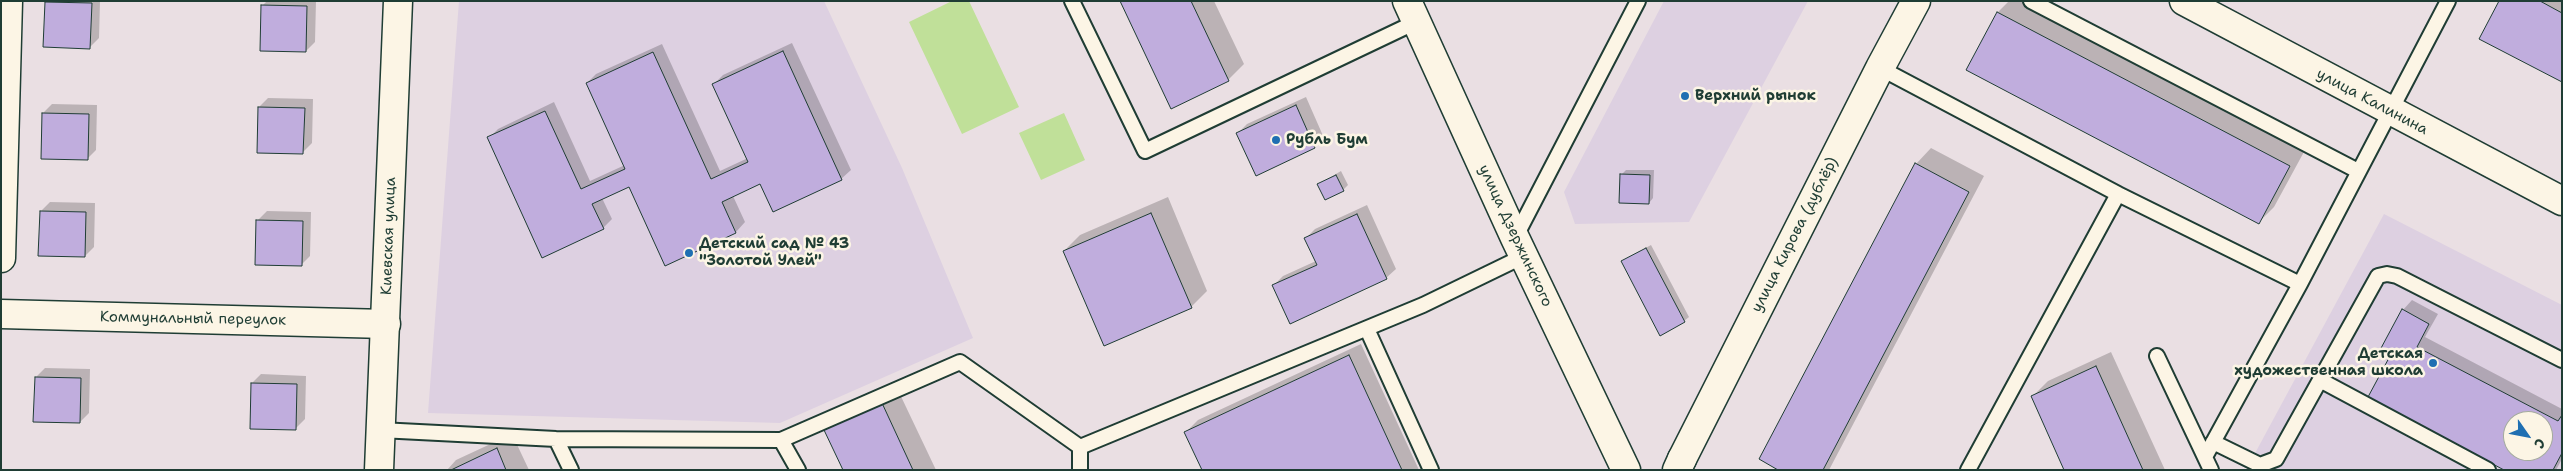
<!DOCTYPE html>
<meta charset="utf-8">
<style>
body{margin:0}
#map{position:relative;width:2563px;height:471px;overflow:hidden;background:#eadfe3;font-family:"Shantell Sans",sans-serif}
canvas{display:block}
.frame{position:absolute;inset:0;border:2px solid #1f3d34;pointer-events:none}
.north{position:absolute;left:2503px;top:411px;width:50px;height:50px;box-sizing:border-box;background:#fcf5e5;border:1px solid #a4ab9e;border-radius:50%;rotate:123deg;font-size:14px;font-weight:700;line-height:20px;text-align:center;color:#1f3d34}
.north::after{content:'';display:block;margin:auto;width:18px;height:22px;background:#1f6fb2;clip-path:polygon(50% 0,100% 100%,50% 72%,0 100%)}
</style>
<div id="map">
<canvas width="2563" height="471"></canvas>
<div class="frame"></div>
<div class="north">С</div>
</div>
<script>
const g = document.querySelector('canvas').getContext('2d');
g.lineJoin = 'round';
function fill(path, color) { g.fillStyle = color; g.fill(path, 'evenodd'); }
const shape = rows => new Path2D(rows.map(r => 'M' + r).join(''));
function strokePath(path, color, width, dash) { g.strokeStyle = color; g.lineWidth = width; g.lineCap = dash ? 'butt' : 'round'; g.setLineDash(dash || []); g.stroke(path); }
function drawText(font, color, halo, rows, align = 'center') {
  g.font = font + ' "Shantell Sans",sans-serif'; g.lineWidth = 5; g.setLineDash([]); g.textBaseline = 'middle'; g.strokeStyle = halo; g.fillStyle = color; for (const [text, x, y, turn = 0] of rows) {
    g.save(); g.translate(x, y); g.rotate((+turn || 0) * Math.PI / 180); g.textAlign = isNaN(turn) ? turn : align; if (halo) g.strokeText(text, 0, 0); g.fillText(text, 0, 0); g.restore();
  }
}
fill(shape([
 [459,1,824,1,902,168,973,338,780,423,428,413],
 [1664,1,1808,1,1689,222,1575,224,1564,192],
 [2384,214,2562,305,2562,470,2246,470],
 [2513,421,2543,421,2543,451,2513,451]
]), '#ddd0e1');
fill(shape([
 [952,1,969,1,1019,107,962,134,909,22],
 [1064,113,1085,160,1041,180,1019,133]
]), '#c0e099');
fill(shape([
 [47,1,100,1,99,38,90,47],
 [267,1,316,1,315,42,306,51,262,6],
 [1122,1,1214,1,1244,64,1228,80],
 [2009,1,2022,1,2305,150,2274,207,2259,222,1968,69,1998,12],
 [2500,1,2562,1,2562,81],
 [792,43,851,170,841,179,761,183,733,196,745,222,736,232,665,264,629,185,602,198,612,219,603,228,489,138,498,129,554,102,590,181,625,165,587,83,596,74,662,44,720,171,748,158,714,84,723,75],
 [1306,97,1324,138,1314,147,1238,133,1247,124],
 [268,98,313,99,312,143,303,152,259,107],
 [52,104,97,105,96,150,87,159,43,113],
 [1931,148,1984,176,1829,470,1781,470,1916,164],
 [1626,170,1654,170,1653,198,1649,203,1621,175],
 [1341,171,1348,185,1343,190,1319,184],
 [1168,197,1207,291,1191,307,1064,251,1080,235],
 [50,202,95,203,94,247,85,256,41,211],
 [1367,205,1396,269,1386,278,1274,285,1283,276,1316,261,1306,238,1315,229],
 [267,211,311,212,310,256,301,265,258,220],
 [1651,245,1689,317,1684,321,1622,261],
 [2412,300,2438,314,2425,337,2562,409,2562,459,2556,470,2507,470,2391,355,2403,310],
 [2513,421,2543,421,2543,451,2513,451],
 [1361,344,1419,470,1203,470,1186,432,1198,420],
 [2111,352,2165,470,2066,470,2032,397,2048,381],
 [45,368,90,369,89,413,80,422,36,377],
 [261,374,306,376,305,419,296,428,252,383],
 [897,388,936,470,844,470,825,431,841,415],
 [512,434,529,470,447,470,456,460]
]), '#0003');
const building = shape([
 [1120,1,1191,1,1229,81,1171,109,1120,1],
 [2499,1,2540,1,2562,13,2562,82,2479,39,2499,1],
 [45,2,92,3,90,49,43,47,45,2],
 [261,5,307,6,306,52,260,51,261,5],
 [1997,12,2290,166,2259,224,1966,70,1997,12],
 [783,51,842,180,773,212,760,184,722,202,736,233,665,266,629,187,592,204,604,229,542,258,487,137,545,111,581,189,625,169,586,83,653,52,711,179,748,162,712,84,783,51],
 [1296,105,1315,148,1256,176,1236,133,1296,105],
 [258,107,305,108,303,154,257,153,258,107],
 [42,113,89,114,88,160,41,159,42,113],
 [1915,163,1969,192,1823,470,1778,470,1759,459,1915,163],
 [1620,174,1650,175,1649,204,1619,203,1620,174],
 [1336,175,1344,191,1325,200,1317,184,1336,175],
 [40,211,86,212,85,257,38,256,40,211],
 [1151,213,1192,308,1104,346,1063,251,1151,213],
 [1357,214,1387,279,1290,324,1272,285,1317,265,1304,238,1357,214],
 [256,220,303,221,302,266,255,265,256,220],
 [1646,248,1685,322,1660,336,1621,261,1646,248],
 [2402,309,2429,324,2417,347,2558,421,2562,415,2562,453,2553,470,2504,470,2368,397,2390,356,2380,350,2402,309],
 [2513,421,2543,421,2543,451,2513,451,2513,421],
 [1349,355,1402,470,1202,470,1184,432,1349,355],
 [2096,366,2143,470,2064,470,2031,396,2096,366],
 [35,377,81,378,80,423,33,422,35,377],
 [251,383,297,384,296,430,250,429,251,383],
 [882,403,913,470,843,470,824,430,882,403],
 [497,448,506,470,451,470,497,448]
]);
fill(building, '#c0addd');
strokePath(building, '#1f3d34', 1);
const service = shape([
 [1072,1,1145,151,1416,22],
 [2031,1,2358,171],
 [1880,68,2118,194,2300,284],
 [1515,238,1638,1],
 [1367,329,1431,470],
 [2157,356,2211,470],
 [2320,380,2488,470],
 [380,430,556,439,781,440,798,470],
 [556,439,571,470],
 [781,440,960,362,1080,447,1080,470],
 [2213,442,2260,465,2276,459,2378,276,2387,274,2397,276,2562,360],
 [1080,447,1423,305,1524,256],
 [2205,457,2300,284,2448,1],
 [1968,470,2118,194]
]);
const minor = shape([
 [2184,1,2562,201],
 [1,258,8,1],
 [1,314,386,324],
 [1682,459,1880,68,1916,1]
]);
const tertiary = shape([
 [1677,470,1682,459]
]);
const secondary = shape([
 [1407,1,1515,238,1626,470],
 [379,470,398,1]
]);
strokePath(service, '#1f3d34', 18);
strokePath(minor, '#1f3d34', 31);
strokePath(tertiary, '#1f3d34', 31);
strokePath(secondary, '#1f3d34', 31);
strokePath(service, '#fcf5e5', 14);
strokePath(minor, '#fcf5e5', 28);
strokePath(tertiary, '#fcf5e5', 28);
strokePath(secondary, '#fcf5e5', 28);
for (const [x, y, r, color] of [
 [1685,96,5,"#1f6fb2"],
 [1276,140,5,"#1f6fb2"],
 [689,253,5,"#1f6fb2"],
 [2433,363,5,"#1f6fb2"]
]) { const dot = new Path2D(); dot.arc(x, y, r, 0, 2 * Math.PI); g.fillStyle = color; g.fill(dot); strokePath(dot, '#fcf5e5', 2); }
drawText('bold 15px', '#1f3d34', '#fcf5e5', [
 ["Верхний рынок",1695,96],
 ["Рубль Бум",1286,140],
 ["Детский сад № 43",699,244],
 ["\"Золотой Улей\"",699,261],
 ["Детская",2423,354,"right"],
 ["художественная школа",2423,371,"right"]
], 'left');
drawText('15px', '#1f3d34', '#fcf5e5', [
 ["улица Калинина",2372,102,28],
 ["улица Кирова (дублёр)",1795,235,-63],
 ["Киевская улица",389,236,-88],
 ["улица Дзержинского",1515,236,65],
 ["Коммунальный переулок",193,319,1]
]);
</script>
